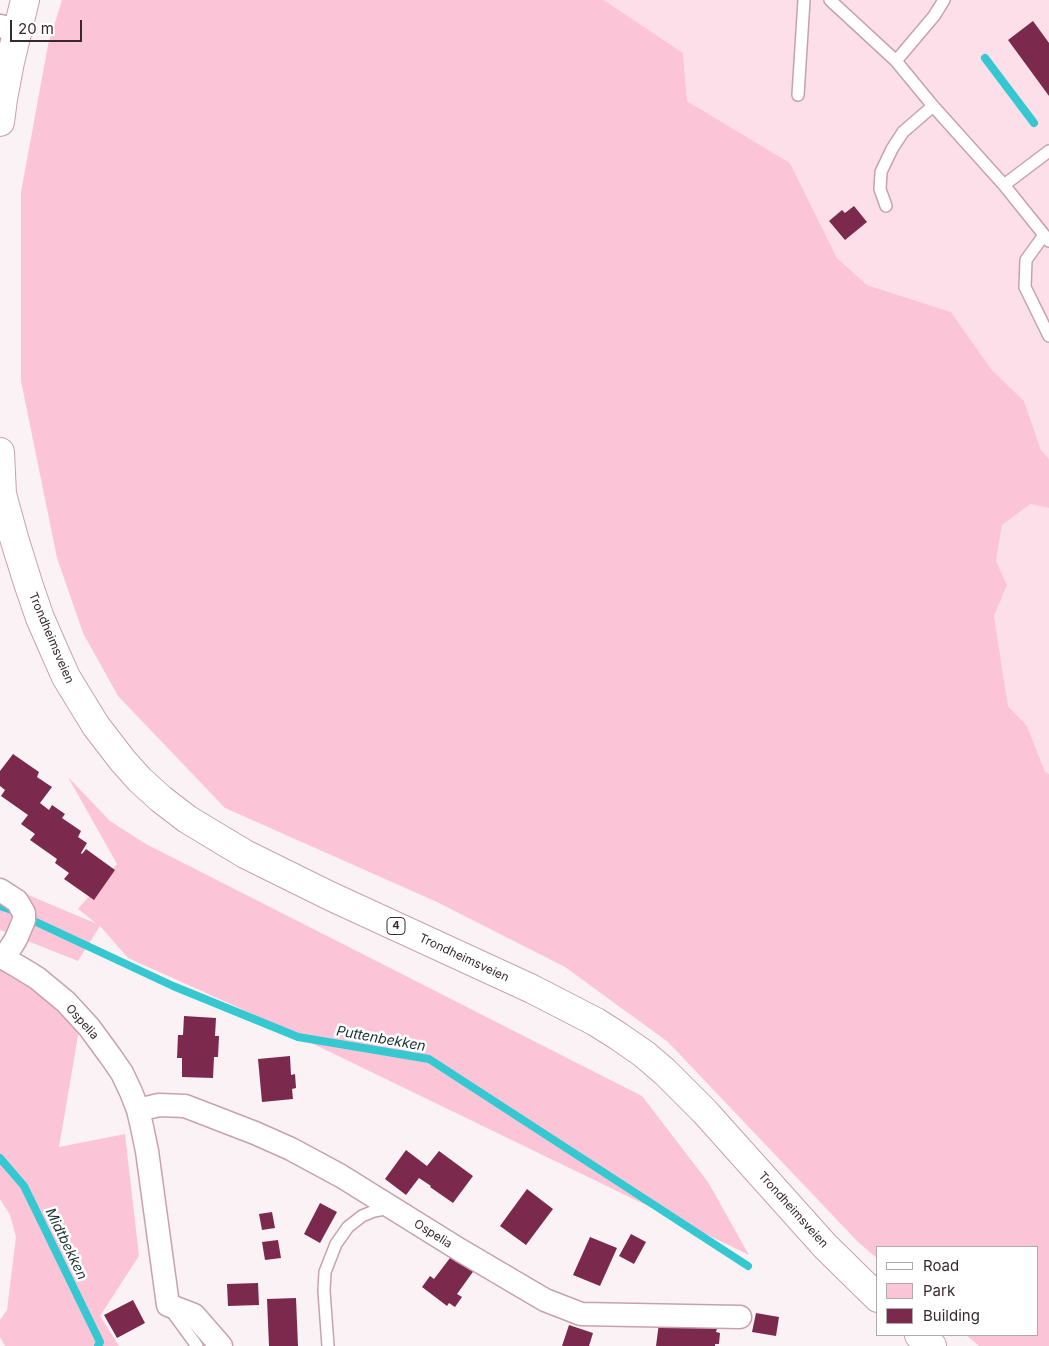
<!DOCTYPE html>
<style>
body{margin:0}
#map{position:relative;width:1049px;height:1346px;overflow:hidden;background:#fbf2f5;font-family:Inter,sans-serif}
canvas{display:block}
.legend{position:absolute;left:876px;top:1246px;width:162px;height:90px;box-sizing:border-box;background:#fff;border:1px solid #afa9ab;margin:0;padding:6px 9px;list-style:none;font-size:15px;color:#38292e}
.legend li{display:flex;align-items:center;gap:10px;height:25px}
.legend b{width:25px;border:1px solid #afa9ab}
.scale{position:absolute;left:10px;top:20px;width:72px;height:22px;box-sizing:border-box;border:2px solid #38292e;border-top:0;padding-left:6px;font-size:15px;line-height:18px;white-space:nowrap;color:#38292e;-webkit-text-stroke:4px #fff;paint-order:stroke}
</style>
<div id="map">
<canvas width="1049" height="1346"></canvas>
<ul class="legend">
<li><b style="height:6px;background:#fff"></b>Road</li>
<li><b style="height:14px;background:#fcc5d7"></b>Park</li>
<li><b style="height:14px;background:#7b2a4d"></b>Building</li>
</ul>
<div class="scale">20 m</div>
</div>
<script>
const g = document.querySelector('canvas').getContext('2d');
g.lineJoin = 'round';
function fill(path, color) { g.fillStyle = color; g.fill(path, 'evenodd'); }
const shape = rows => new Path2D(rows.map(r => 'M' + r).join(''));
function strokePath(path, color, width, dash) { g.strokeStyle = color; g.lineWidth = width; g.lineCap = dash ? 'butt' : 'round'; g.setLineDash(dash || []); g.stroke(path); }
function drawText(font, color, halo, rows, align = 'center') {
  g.font = font + ' Inter,sans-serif'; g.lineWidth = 5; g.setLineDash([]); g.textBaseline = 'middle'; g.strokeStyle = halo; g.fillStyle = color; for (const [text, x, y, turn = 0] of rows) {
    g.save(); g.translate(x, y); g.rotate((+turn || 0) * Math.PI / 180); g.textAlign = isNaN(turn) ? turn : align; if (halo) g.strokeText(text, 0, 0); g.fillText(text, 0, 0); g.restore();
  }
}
fill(shape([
 [604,0,1049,0,1049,459,1041,450,1024,401,991,369,951,312,867,285,837,258,790,163,687,101,683,53],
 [1032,504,1049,508,1049,774,1045,773,1027,726,1008,706,994,616,1007,585,996,561,1002,525]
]), '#fcdfe8');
fill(shape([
 [62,0,604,0,683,53,687,101,790,163,837,258,867,285,951,312,991,369,1024,401,1041,450,1049,459,1049,508,1031,504,1002,525,996,561,1007,585,994,616,1008,706,1027,726,1045,772,1049,774,1049,1346,979,1346,966,1335,1038,1335,1038,1247,878,1247,878,1259,858,1242,668,1042,565,967,437,902,225,808,118,696,83,633,57,558,21,381,21,192,48,45],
 [68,777,110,821,146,844,642,1096,708,1182,749,1255,235,1006,128,958,100,926,78,961,0,930,0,883,97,924,78,909,117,864],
 [0,966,42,986,79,1030,59,1147,125,1134,139,1256,100,1316,119,1346,5,1346,0,1337,0,1320,7,1310,16,1237,10,1215,0,1199]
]), '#fcc5d7');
strokePath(shape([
 [985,58,1034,123],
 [0,906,15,911],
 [34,921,173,986,298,1037,429,1059,748,1266],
 [0,1158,24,1186,100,1342,98,1346]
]), '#35c8d1', 8);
fill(shape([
 [1033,21,1049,43,1049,96,1008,40],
 [854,206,867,222,845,240,829,221,842,210,845,213],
 [13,754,39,772,37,777,52,787,40,803,49,810,52,805,65,814,62,818,81,831,78,837,87,843,81,853,82,854,86,849,115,870,94,900,64,879,69,873,55,863,57,859,30,840,35,834,21,824,28,815,1,796,5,790,0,786,0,771],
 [184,1016,216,1018,215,1036,219,1036,218,1057,214,1057,213,1078,182,1077,182,1058,177,1058,178,1035,183,1035],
 [290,1056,291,1075,295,1074,296,1088,292,1089,293,1099,262,1102,258,1059],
 [406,1150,427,1166,439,1151,473,1176,453,1203,430,1187,431,1186,419,1178,406,1195,385,1179],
 [527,1189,553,1209,526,1245,500,1226],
 [320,1203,337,1212,320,1243,304,1234],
 [272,1212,275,1228,262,1230,259,1214],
 [631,1234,646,1242,634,1264,619,1256],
 [590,1237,617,1248,600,1286,573,1275],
 [278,1240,281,1258,265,1260,262,1242],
 [453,1254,475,1269,457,1294,462,1297,455,1307,449,1303,447,1306,422,1287,430,1276,434,1279],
 [258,1283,259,1305,228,1306,227,1284],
 [296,1298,298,1346,269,1346,267,1299],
 [133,1300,145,1323,117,1338,104,1315],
 [756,1313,779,1317,776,1336,752,1332],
 [659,1323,717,1329,716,1332,720,1333,719,1344,715,1344,715,1346,656,1346],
 [569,1325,593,1333,589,1346,562,1346]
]), '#7b2a4d');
const service = shape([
 [830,0,896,61,933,106,1004,185,1049,241],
 [896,61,934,16,944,0],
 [798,95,804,0],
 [1004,185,1049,151],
 [886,206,880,189,881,172,892,149,903,132,933,106],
 [1044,235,1026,260,1025,287,1049,336],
 [170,1309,197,1346],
 [328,1346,324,1291,325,1272,336,1244,348,1227,362,1216,374,1211,390,1208]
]);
const minor = shape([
 [0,26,17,30],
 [0,890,17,901,24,913,24,920,16,939,4,958],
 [0,956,19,967,37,978,66,1002,89,1027,111,1057,122,1073,131,1092,138,1110,142,1127,147,1151,168,1305,194,1315,221,1346],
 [138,1110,159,1105,185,1106,255,1133,291,1149,341,1176,460,1250,545,1300,581,1314,740,1317]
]);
const trunk = shape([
 [0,122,3,99,10,62,25,0],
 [0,452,2,494,14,538,28,583,40,618,54,650,66,677,96,726,123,761,140,780,161,799,187,819,245,854,330,896,532,989,596,1022,618,1036,644,1054,665,1072,705,1112,825,1246,878,1298],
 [919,1335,932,1346]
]);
strokePath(service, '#c7a2ae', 14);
strokePath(minor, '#c7a2ae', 25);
strokePath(trunk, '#c7a2ae', 30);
strokePath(service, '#fff', 11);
strokePath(minor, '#fff', 22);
strokePath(trunk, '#fff', 28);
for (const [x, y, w] of [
 [396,926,18]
]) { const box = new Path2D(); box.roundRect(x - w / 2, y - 8.5, w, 17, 4); g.fillStyle = '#fff'; g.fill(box); strokePath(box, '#38292e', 1); }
drawText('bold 11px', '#38292e', null, [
 ["4",396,926]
]);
drawText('12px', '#38292e', '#fff', [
 ["Trondheimsveien",51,638,67],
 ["Trondheimsveien",464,958,25],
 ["Ospelia",82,1022,48],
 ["Trondheimsveien",793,1210,48],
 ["Ospelia",433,1234,32]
]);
drawText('italic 14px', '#1a3133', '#fff', [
 ["Puttenbekken",381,1039,10],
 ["Midtbekken",66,1244,64]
]);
</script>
